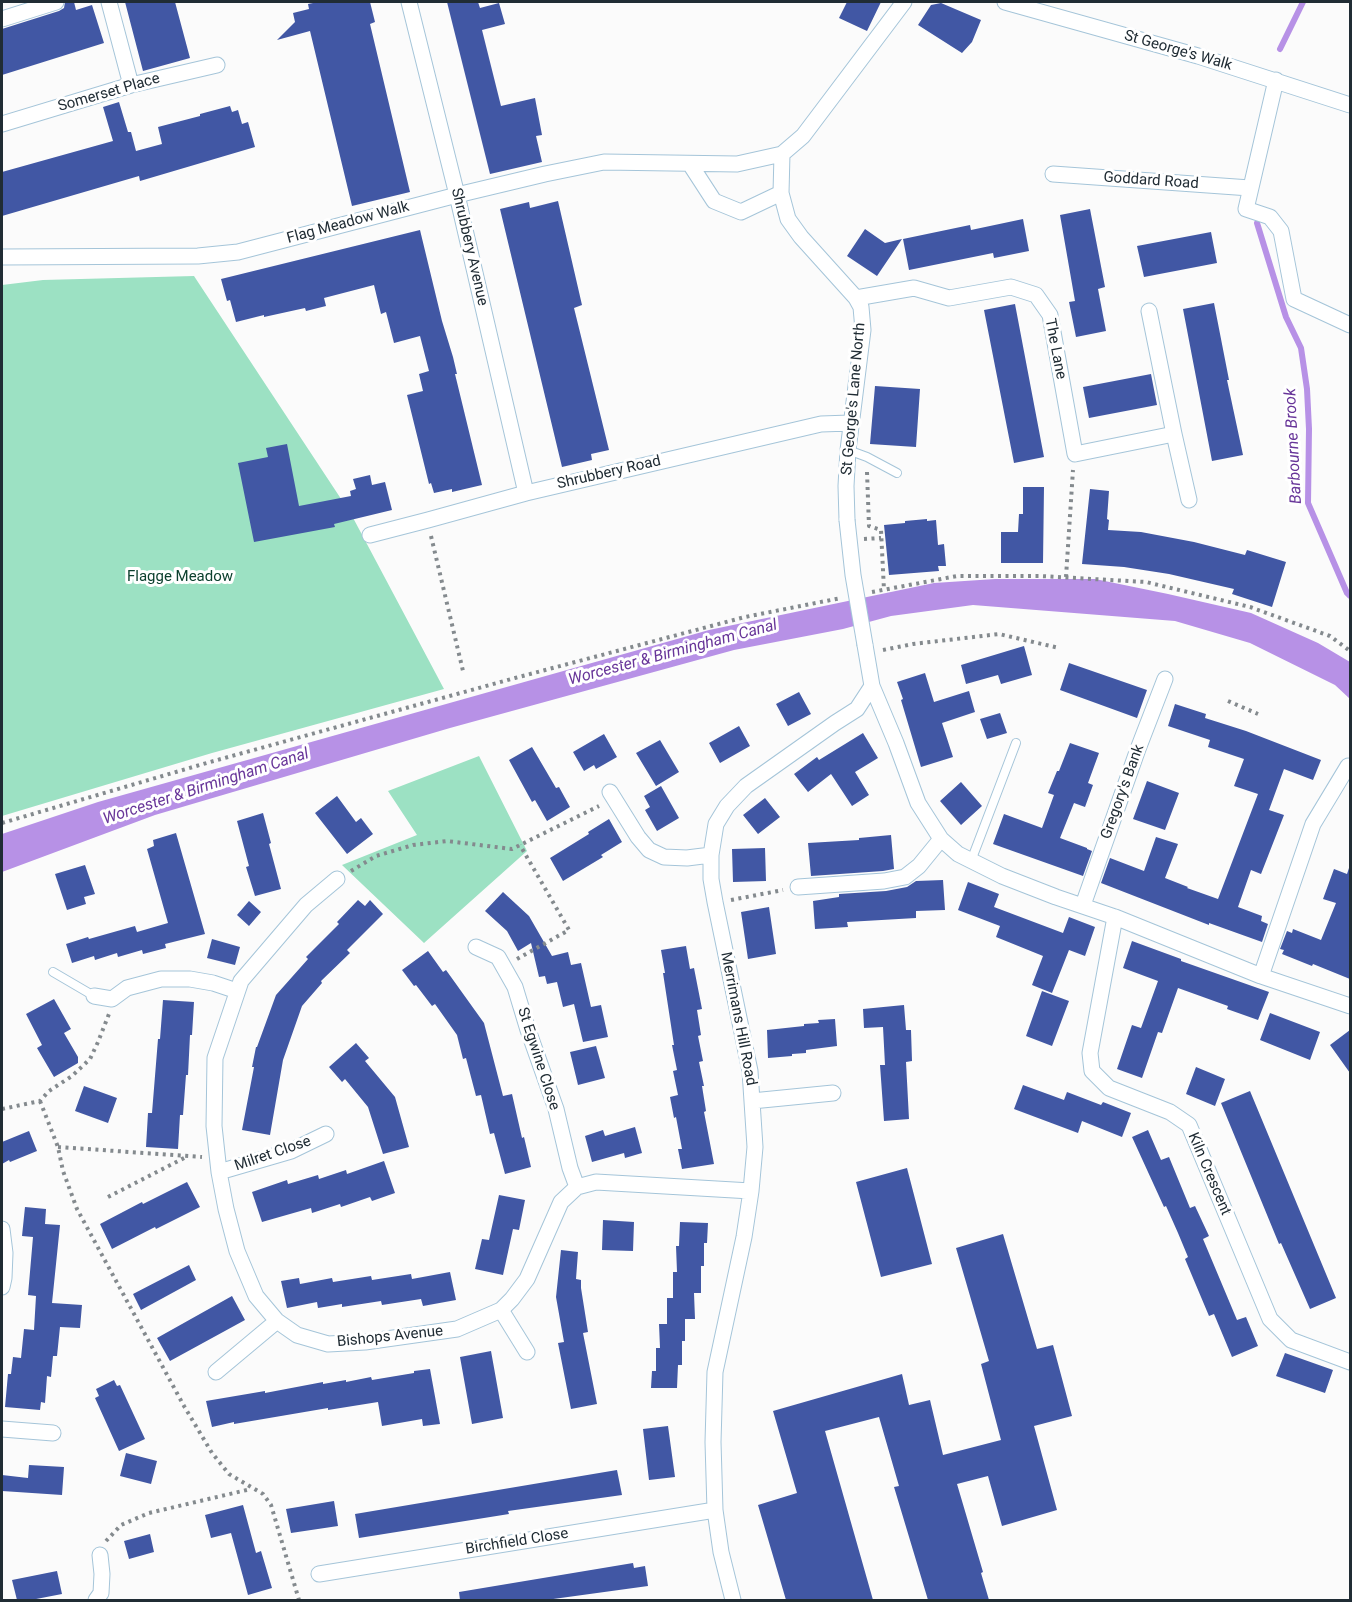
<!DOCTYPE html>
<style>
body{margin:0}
#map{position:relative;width:1352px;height:1602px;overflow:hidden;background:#fbfbfb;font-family:Roboto,sans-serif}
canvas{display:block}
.frame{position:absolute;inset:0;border:3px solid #202c34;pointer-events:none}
</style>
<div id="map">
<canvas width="1352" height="1602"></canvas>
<div class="frame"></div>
</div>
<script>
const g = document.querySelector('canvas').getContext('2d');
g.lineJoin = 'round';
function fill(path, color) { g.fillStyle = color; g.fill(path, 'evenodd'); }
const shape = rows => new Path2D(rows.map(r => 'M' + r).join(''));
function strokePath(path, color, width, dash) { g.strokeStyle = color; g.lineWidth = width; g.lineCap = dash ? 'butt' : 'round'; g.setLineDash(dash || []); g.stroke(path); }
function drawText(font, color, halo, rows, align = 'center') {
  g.font = font + ' Roboto,sans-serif'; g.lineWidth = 6; g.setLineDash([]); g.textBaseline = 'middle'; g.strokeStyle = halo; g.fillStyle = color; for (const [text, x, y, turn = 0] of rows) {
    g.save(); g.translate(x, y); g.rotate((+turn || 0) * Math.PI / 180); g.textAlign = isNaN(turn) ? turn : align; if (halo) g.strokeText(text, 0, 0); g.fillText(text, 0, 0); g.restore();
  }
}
fill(shape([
 [194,276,351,514,444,689,212,753,2,816,2,285,43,280],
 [479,756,527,851,424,943,342,865,417,835,388,791]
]), '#9ce1c3');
fill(shape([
 [995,579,1095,579,1168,594,1251,613,1318,643,1350,662,1350,699,1335,685,1250,643,1175,621,973,605,891,616,843,629,734,650,450,728,155,815,2,872,2,834,98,802,709,630,934,583]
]), '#b791e6');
strokePath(shape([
 [1280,49,1303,2],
 [1257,223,1286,317,1301,348,1307,389,1309,429,1308,503,1347,593,1350,596]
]), '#b791e6', 6);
fill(shape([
 [65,2,74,2,76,10,92,5,104,43,2,75,2,29,59,11,64,8],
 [125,2,175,2,190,58,143,71],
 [318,2,370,2,375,22,370,24,410,192,352,206,310,31,277,40,295,22,293,13,309,9,308,4],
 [447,2,478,2,480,8,499,3,505,24,482,30,501,106,535,98,542,135,536,136,542,162,490,174],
 [847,2,881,2,867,31,839,18],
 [941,3,981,20,972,42,962,53,918,25,931,5],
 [119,102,128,132,131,132,136,151,162,144,158,127,200,116,200,114,230,106,232,112,238,110,242,124,248,122,255,147,140,181,139,176,2,216,2,172,113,141,103,107],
 [558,201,582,305,574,308,609,450,591,454,592,460,562,467,500,209,529,202,530,208],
 [1090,209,1105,287,1098,289,1106,331,1076,337,1069,302,1075,301,1060,215],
 [1023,219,1029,251,994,258,993,253,909,270,903,239,970,225,971,230],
 [865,229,885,243,902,239,877,276,847,256],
 [420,230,442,321,453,357,457,374,455,374,482,485,452,492,452,489,434,493,431,483,429,484,407,395,423,391,419,374,429,371,420,336,394,343,386,312,381,314,374,285,324,298,326,306,306,311,305,308,264,317,264,315,236,322,230,300,227,301,221,279],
 [1211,232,1217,263,1144,277,1137,246],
 [1214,303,1229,380,1227,380,1243,455,1212,461,1183,309],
 [1015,304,1044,457,1014,463,984,310],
 [1151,374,1157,405,1089,418,1083,387],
 [875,386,920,389,916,447,870,444],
 [287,444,299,506,351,496,350,491,356,489,353,479,370,475,372,485,385,482,392,510,334,524,335,527,254,542,238,463,268,457,266,448],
 [1023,487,1044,487,1043,563,1001,563,1001,532,1018,532,1019,514,1023,514],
 [1090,489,1109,491,1107,519,1109,520,1108,530,1141,532,1194,542,1245,555,1247,550,1286,562,1272,607,1232,594,1234,589,1169,574,1124,567,1082,564],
 [927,519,927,521,936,520,938,545,944,544,946,566,938,566,939,571,889,575,884,525,905,523,905,521],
 [1024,646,1032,675,1001,684,998,675,966,684,961,665],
 [1069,663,1147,690,1137,718,1060,690],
 [925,673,934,702,969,691,975,712,942,723,953,757,921,767,901,700,903,699,897,682],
 [799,692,811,714,788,726,776,704],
 [1175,704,1206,714,1205,718,1246,731,1321,760,1313,780,1284,769,1269,810,1284,815,1261,874,1251,870,1238,907,1262,916,1261,921,1268,924,1262,942,1209,923,1209,925,1101,883,1110,858,1144,871,1156,837,1178,844,1165,878,1188,887,1187,888,1218,899,1258,794,1234,786,1244,759,1208,747,1210,740,1168,726],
 [1000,713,1007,733,987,739,980,719],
 [739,726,750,746,720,763,709,743],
 [863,733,878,758,855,772,869,795,852,806,831,774,808,792,794,774,817,757,819,760],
 [604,734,617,757,596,769,594,765,584,771,573,752],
 [660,740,679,772,656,786,636,753],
 [1070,743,1099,753,1088,783,1093,785,1085,807,1074,803,1060,838,1087,848,1087,849,1092,851,1083,876,993,844,1004,814,1042,828,1054,795,1048,793,1057,771,1059,771],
 [532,747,556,788,559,787,570,807,547,821,535,800,532,802,509,760],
 [1147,781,1179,793,1165,830,1133,819],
 [961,782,982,806,961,825,940,801],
 [661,786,679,818,657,831,645,810,650,807,644,796],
 [337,796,356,822,361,818,373,834,347,854,315,813],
 [765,798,780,817,758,834,743,815],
 [263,813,271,843,269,844,281,889,255,896,246,867,249,866,237,821],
 [609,819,622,842,601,855,603,857,563,881,550,858,589,834,588,832],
 [176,833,205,934,165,944,166,948,143,954,142,950,118,957,117,953,95,960,94,956,72,963,66,944,88,937,89,939,135,926,137,932,168,923,147,849,154,846,153,840],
 [891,835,894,869,883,871,811,876,808,843,859,840,859,838],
 [765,848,766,881,733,882,732,849],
 [85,865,95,894,84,897,86,904,67,910,55,874],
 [1349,868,1350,868,1350,979,1313,964,1312,966,1282,954,1284,950,1280,949,1287,931,1292,933,1293,929,1321,940,1336,903,1323,899,1334,869,1347,874],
 [943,880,945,910,916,911,916,918,847,922,848,927,815,929,813,901,839,897,839,894,886,891,907,887,916,881],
 [968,882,999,894,994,907,1063,933,1069,917,1095,927,1085,956,1069,950,1052,993,1032,985,1043,956,996,937,1000,926,958,910],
 [503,892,529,916,552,956,568,952,571,965,581,963,591,1007,601,1005,608,1037,583,1042,574,1004,563,1007,557,982,547,984,545,976,539,977,531,943,518,951,507,931,485,911],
 [358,900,365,906,370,900,383,914,347,950,350,953,321,981,322,983,302,1006,283,1060,270,1135,242,1130,254,1067,252,1067,256,1047,257,1047,276,995,308,959,306,957,339,924,337,922],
 [249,901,261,912,249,926,237,915],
 [769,907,776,954,748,959,741,912],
 [212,939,240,947,235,965,207,958],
 [1132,941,1181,959,1181,961,1269,992,1258,1020,1227,1009,1228,1006,1178,988,1162,1033,1158,1032,1142,1078,1117,1069,1132,1025,1141,1028,1158,981,1123,968],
 [686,946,690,969,694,968,702,1009,697,1010,701,1035,698,1036,703,1061,699,1062,704,1086,702,1086,706,1111,704,1112,714,1164,682,1169,678,1149,682,1149,676,1117,674,1118,670,1097,678,1095,673,1071,677,1070,672,1045,674,1045,663,973,665,973,661,950],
 [428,951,443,972,446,970,484,1023,503,1096,512,1094,522,1138,524,1137,531,1167,505,1174,494,1133,490,1134,481,1095,476,1096,466,1058,463,1059,457,1035,435,1004,432,1006,416,985,414,986,402,970],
 [1042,991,1069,1001,1052,1046,1026,1036],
 [54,999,71,1029,64,1033,78,1057,78,1063,54,1077,37,1048,42,1045,26,1014],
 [163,1000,194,1002,192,1035,190,1035,188,1075,186,1075,183,1115,180,1115,178,1149,146,1147,148,1113,152,1113,158,1039,160,1039],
 [904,1005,906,1030,911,1030,912,1061,906,1062,909,1119,884,1121,880,1065,885,1065,883,1027,864,1028,863,1009],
 [1270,1013,1320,1032,1310,1060,1260,1040],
 [835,1019,837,1046,806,1050,806,1053,792,1054,792,1056,768,1058,767,1030,804,1026,804,1024,819,1023,818,1020],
 [1350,1030,1350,1073,1330,1045],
 [356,1043,369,1058,365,1061,395,1097,409,1147,383,1154,368,1107,345,1079,342,1082,329,1067],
 [596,1046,605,1078,578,1085,570,1052],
 [1196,1067,1225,1079,1215,1106,1186,1094],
 [1023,1085,1064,1100,1067,1092,1101,1105,1103,1102,1131,1113,1122,1137,1082,1121,1078,1133,1014,1109],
 [84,1086,117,1098,108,1123,75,1111],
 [1250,1091,1336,1298,1310,1309,1281,1243,1279,1244,1221,1103],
 [635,1127,642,1153,625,1158,624,1153,592,1162,585,1136,603,1130,605,1136],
 [1148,1130,1161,1160,1169,1157,1190,1208,1195,1206,1209,1236,1203,1239,1237,1320,1246,1317,1258,1346,1232,1357,1214,1314,1209,1316,1185,1259,1188,1257,1178,1233,1166,1206,1164,1207,1132,1137],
 [29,1131,37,1151,10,1162,9,1160,2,1164,2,1142],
 [384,1161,395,1193,372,1201,370,1197,341,1207,340,1204,312,1213,311,1208,262,1222,252,1192,287,1180,288,1184,318,1175,319,1179,346,1170,347,1174],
 [907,1168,932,1264,881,1277,856,1182],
 [187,1182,200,1207,156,1229,155,1227,112,1249,100,1224,142,1202,143,1204],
 [499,1195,525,1200,519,1230,513,1229,503,1275,475,1269,482,1239,489,1240],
 [25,1207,46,1209,45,1224,60,1225,52,1303,82,1305,80,1328,60,1327,57,1356,53,1356,51,1377,47,1376,45,1403,41,1402,40,1410,5,1407,8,1374,11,1374,13,1357,21,1358,24,1329,34,1330,36,1296,28,1295,33,1237,22,1236],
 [603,1220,634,1222,633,1251,602,1250],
 [680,1222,708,1223,707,1243,704,1243,704,1266,701,1266,701,1293,694,1293,695,1319,685,1319,685,1341,682,1341,682,1365,678,1365,677,1388,651,1388,652,1371,656,1371,656,1348,660,1348,659,1324,667,1324,667,1298,673,1298,673,1272,677,1272,676,1246,679,1246],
 [1003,1234,1037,1349,1053,1345,1072,1416,1034,1426,1057,1510,1002,1526,988,1476,957,1484,983,1572,981,1573,989,1600,928,1600,894,1487,899,1486,879,1417,825,1431,873,1600,786,1600,758,1505,797,1493,773,1411,902,1374,909,1405,930,1400,943,1455,1001,1440,981,1364,989,1361,956,1248],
 [561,1250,578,1252,576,1279,581,1280,581,1288,588,1332,583,1333,597,1404,571,1409,558,1343,564,1342,556,1297],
 [189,1265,196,1280,141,1310,133,1294],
 [450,1272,456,1300,423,1306,421,1299,382,1305,381,1301,342,1307,342,1304,318,1308,317,1302,287,1308,281,1281,299,1278,300,1284,332,1278,333,1282,371,1276,372,1280,411,1274,412,1279],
 [232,1296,245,1320,170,1361,157,1338],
 [491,1351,503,1418,472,1424,460,1357],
 [1285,1353,1333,1370,1325,1393,1276,1376],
 [430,1369,440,1424,423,1426,422,1419,382,1426,378,1402,328,1410,328,1408,234,1424,234,1422,212,1427,206,1401,265,1391,265,1393,323,1382,323,1384,346,1380,346,1382,371,1377,372,1380,414,1373,414,1371],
 [114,1380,117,1386,120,1385,145,1439,119,1451,95,1398,99,1396,96,1389],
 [668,1426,675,1477,649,1480,643,1429],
 [126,1453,157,1461,151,1484,120,1476],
 [29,1465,64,1467,62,1495,2,1491,2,1475,28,1478],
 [617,1470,622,1495,508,1511,509,1514,359,1538,355,1514],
 [334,1501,338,1526,291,1533,286,1509],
 [243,1505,256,1553,261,1551,272,1588,248,1595,231,1533,211,1538,205,1515],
 [150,1534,154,1552,129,1559,124,1541],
 [633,1563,634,1568,645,1566,648,1586,546,1600,460,1600,459,1592],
 [57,1571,62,1594,31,1600,17,1600,12,1580]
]), '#4157a4');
const lane = shape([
 [848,450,867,457,897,473],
 [971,861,1016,743],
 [53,972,94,996]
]);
const street = shape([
 [109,2,131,85],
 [409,2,457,195,526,493],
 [1005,2,1198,56,1350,105],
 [2,19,56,2],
 [1276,80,1246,209,1270,217,1281,231,1294,299,1350,325],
 [2,124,131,85,217,65],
 [690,164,714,201,741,212,781,193],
 [1053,174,1250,188],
 [2,257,198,256,238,252,457,195,545,174,604,162,737,164,782,154],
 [856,298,914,288,949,298,1011,287,1036,295,1050,315,1075,454,1174,434,1149,311],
 [1174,434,1189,500],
 [847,520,846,486,848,450,863,330,861,307,856,298,801,237,788,219,781,193,782,154,803,136,904,2],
 [370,535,428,520,526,493,821,424,850,423],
 [865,645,872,686,896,743,918,803,941,839,958,854,1002,876,1056,897,1115,917,1261,976,1350,1006],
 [610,792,638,837,649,850,664,857,687,858,711,855],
 [337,879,306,905,241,981,215,1058,214,1126,219,1172,226,1209,237,1251,256,1296,277,1321,297,1335,328,1344,365,1342,457,1329,501,1310,512,1299,527,1279,561,1202,577,1187,596,1182,751,1191],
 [798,887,884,881,905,877,919,866,941,839],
 [1083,905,1138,749,1165,679],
 [1115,917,1090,1053,1092,1071,1109,1088,1170,1112,1189,1125,1270,1319,1291,1340,1350,1362],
 [476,947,498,957,515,987,528,1030,556,1109,570,1168,577,1187],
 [1261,976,1313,824,1348,766],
 [94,996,112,999,127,988,161,979,190,979,213,983,237,991],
 [752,1101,833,1093],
 [219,1172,291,1151,326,1134],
 [2,1229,5,1253,4,1278,2,1287],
 [501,1310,527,1352],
 [216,1372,277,1321],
 [2,1429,53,1433],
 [319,1574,715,1510],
 [96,1600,101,1593,102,1574,100,1555],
 [733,1600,721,1552,715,1510,713,1442,715,1372,744,1237,751,1191,755,1147,750,1071,715,902,711,879,711,855,716,824,727,806,746,786,835,723,857,709,872,686]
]);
strokePath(lane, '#a5c5d9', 10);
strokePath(street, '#a5c5d9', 17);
strokePath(shape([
 [867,472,869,526,881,530,884,590],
 [431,536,463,671],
 [864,539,881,538],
 [1066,577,1073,470],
 [872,592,957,576,1040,576,1146,582,1250,607,1330,636,1350,651],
 [883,650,913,644,999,634,1059,648],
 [1228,701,1258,714],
 [2,823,210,762,515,678,745,617,841,598],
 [351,871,376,856,413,845,447,841,512,849,599,806],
 [731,900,783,890],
 [517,959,569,930,520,845],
 [40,1101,58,1147,63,1171,77,1209,184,1406,212,1453,229,1474,263,1494,271,1505,299,1600],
 [2,1109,40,1101,49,1091,72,1076,90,1059,98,1042,109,1014],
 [58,1147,202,1157],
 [108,1197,186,1157],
 [106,1541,121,1525,149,1513,251,1489]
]), '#848a8e', 4, [3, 4.5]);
strokePath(lane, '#fff', 8);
strokePath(street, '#fff', 15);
const streetBridge = shape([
 [847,520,853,575,865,645]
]);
strokePath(streetBridge, '#a5c5d9', 17, []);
strokePath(streetBridge, '#fff', 15);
drawText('15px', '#202c34', '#fff', [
 ["St George's Walk",1178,51,16],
 ["Somerset Place",109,93,-16],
 ["Goddard Road",1151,181,4],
 ["Flag Meadow Walk",348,223,-15],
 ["Shrubbery Avenue",469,247,77],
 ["The Lane",1055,349,79],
 ["St George's Lane North",854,399,-85],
 ["Shrubbery Road",609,473,-13],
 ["Gregory's Bank",1123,792,-70],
 ["Merrimans Hill Road",738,1019,79],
 ["St Egwine Close",538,1059,72],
 ["Milret Close",273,1154,-19],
 ["Kiln Crescent",1209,1174,67],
 ["Bishops Avenue",390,1337,-6],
 ["Birchfield Close",517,1542,-9]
]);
drawText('15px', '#0c402e', '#fff', [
 ["Flagge Meadow",180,577]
]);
drawText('italic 16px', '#683699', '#fff', [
 ["Barbourne Brook",1294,446,-93],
 ["Worcester & Birmingham Canal",673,653,-15],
 ["Worcester & Birmingham Canal",206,787,-18]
]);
</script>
